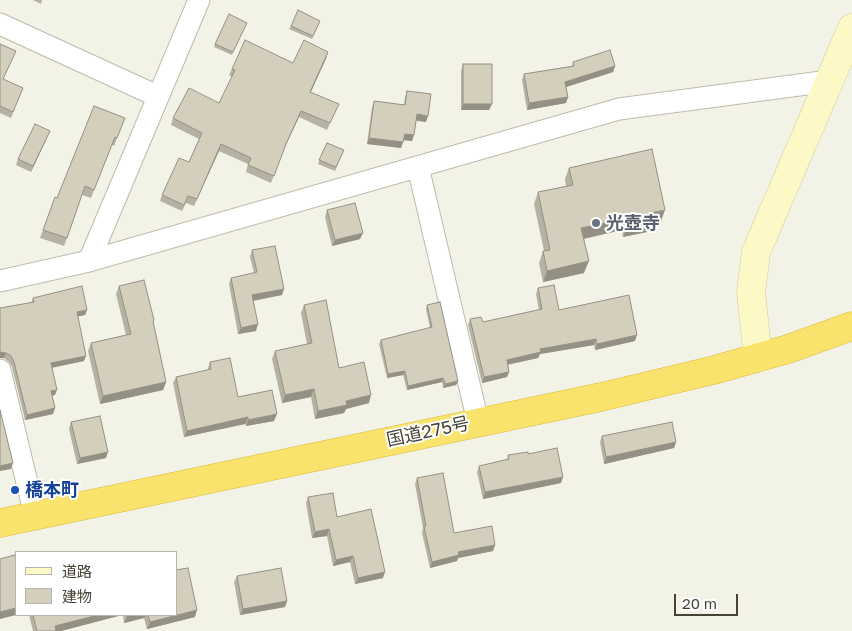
<!DOCTYPE html>
<meta charset="utf-8">
<style>
body{margin:0}
#map{position:relative;width:852px;height:631px;overflow:hidden;background:#f3f2e7;font-family:"Golos Text","Noto Sans JP",sans-serif}
canvas{display:block}
.legend{position:absolute;left:15px;top:551px;width:162px;height:65px;box-sizing:border-box;background:#fff;border:1px solid #b5b4af;margin:0;padding:6px 9px;list-style:none;font-size:15px;color:#464336}
.legend li{display:flex;align-items:center;gap:10px;height:25px}
.legend b{width:25px;border:1px solid #b5b4af}
.scale{position:absolute;left:674px;top:594px;width:64px;height:22px;box-sizing:border-box;border:2px solid #464336;border-top:0;padding-left:6px;font-size:15px;line-height:18px;white-space:nowrap;color:#464336;-webkit-text-stroke:4px #fff;paint-order:stroke}
</style>
<div id="map">
<canvas width="852" height="631"></canvas>
<ul class="legend">
<li><b style="height:6px;background:#fdf9c7"></b>道路</li>
<li><b style="height:14px;background:#d4cfbd"></b>建物</li>
</ul>
<div class="scale">20 m</div>
</div>
<script>
const g = document.querySelector('canvas').getContext('2d');
g.lineJoin = 'round';
const shape = rows => new Path2D(rows.map(r => 'M' + r).join(''));
function strokePath(path, color, width, dash) { g.strokeStyle = color; g.lineWidth = width; g.lineCap = dash ? 'butt' : 'round'; g.setLineDash(dash || []); g.stroke(path); }
function fill(path, color) { g.fillStyle = color; g.fill(path, 'evenodd'); }
function drawText(font, color, halo, rows, align = 'center') {
  g.font = font + ' "Golos Text","Noto Sans JP",sans-serif'; g.lineWidth = 4; g.setLineDash([]); g.textBaseline = 'middle'; g.strokeStyle = halo; g.fillStyle = color; for (const [text, x, y, turn = 0] of rows) {
    g.save(); g.translate(x, y); g.rotate((+turn || 0) * Math.PI / 180); g.textAlign = isNaN(turn) ? turn : align; if (halo) g.strokeText(text, 0, 0); g.fillText(text, 0, 0); g.restore();
  }
}
const street = shape([
 [0,24,157,96],
 [418,167,478,422],
 [89,261,199,0],
 [0,281,89,261,619,109,829,81],
 [0,370,35,516]
]);
const secondary = shape([
 [758,358,751,292,756,252,852,28]
]);
const highway = shape([
 [0,523,601,397,714,370,788,349,852,326]
]);
strokePath(street, '#bebbaa', 23);
strokePath(secondary, '#d2cd98', 29);
strokePath(highway, '#d8bb3c', 29);
strokePath(street, '#fff', 21);
strokePath(secondary, '#fdf9c7', 28);
strokePath(highway, '#f9e36c', 28);
fill(shape([
 [33,0,42,0,41,4],
 [320,21,312,39,289,29,291,26],
 [245,26,232,55,214,47,215,44],
 [0,44,16,51,3,79,23,88,11,118,0,113],
 [328,52,311,92,336,110,327,130,299,117,283,151,271,183,246,172,248,164,219,151,194,206,186,203,182,211,160,201,162,195,189,162,199,139,171,125,173,118,219,103,232,77,229,75,232,69,293,63],
 [573,62,615,66,613,72,566,87,568,97,566,103,527,110,522,80,524,74,572,66],
 [463,64,489,110,461,110,461,71],
 [407,91,426,122,416,121,412,141,404,140,401,148,367,144,372,108,374,101,404,105,405,97],
 [125,118,114,146,112,145,91,198,82,195,64,246,40,238,55,197,57,198],
 [50,131,31,172,16,165,18,159],
 [327,143,344,150,335,171,318,164],
 [569,168,661,221,650,223,647,232,623,237,622,230,584,239,584,273,543,282,539,263,543,251,544,251,534,204,538,192,566,186,565,179],
 [327,210,360,239,332,246,325,217],
 [252,250,282,295,254,301,256,331,238,334,229,284,231,278,254,273,250,257],
 [119,286,153,323,166,382,163,390,100,404,88,351,91,343,126,335,116,294],
 [538,288,559,310,635,341,595,350,594,345,540,354,538,358,508,365,509,372,507,377,482,383,468,325,470,319,483,322,539,310,536,294],
 [33,298,87,310,85,315,78,316,84,361,52,368,55,395,52,396,53,414,25,420,12,367,9,362,4,358,0,358,0,308,31,303],
 [304,305,339,368,369,403,346,409,344,413,315,419,311,397,282,403,272,359,275,351,307,344,301,313],
 [427,305,458,381,456,385,443,388,442,382,407,390,403,375,387,378,379,344,381,340,430,328,426,309],
 [210,362,238,397,274,421,246,426,245,424,184,437,173,383,176,377,208,370,208,368],
 [71,422,106,458,77,464,69,429],
 [602,436,676,442,674,448,604,464,600,442],
 [528,454,561,483,483,499,477,472,479,466,507,460,508,455],
 [417,478,454,533,495,545,493,551,458,558,457,561,430,568,422,533,423,528,415,484],
 [308,497,337,517,383,578,355,584,350,562,333,566,327,536,312,538,306,503],
 [237,576,287,601,285,607,240,615,234,582],
 [29,615,122,615,61,631,33,631],
 [123,615,176,615,195,617,147,629,144,618,124,623]
]), '#b6b2a3');
fill(shape([
 [328,52,326,59,308,98,310,92],
 [615,66,613,72,563,88,565,82],
 [568,97,566,103,527,110,529,103],
 [463,104,492,104,489,110,461,110],
 [301,111,299,117,283,151,286,144],
 [417,114,428,116,426,122,415,120],
 [50,131,47,138,31,172,33,166],
 [405,134,414,135,412,141,402,140],
 [369,138,403,142,401,148,367,144],
 [221,144,219,151,194,206,197,199],
 [665,210,661,221,650,223,647,232,623,237,628,226,650,213],
 [626,219,622,230,577,240,581,228],
 [363,233,360,239,332,246,335,240],
 [589,261,584,273,543,282,547,271],
 [284,289,282,295,250,301,252,295],
 [87,310,85,315,75,317,77,312],
 [258,324,256,331,238,334,241,328],
 [637,335,635,341,595,350,597,344],
 [596,339,594,345,540,354,538,358,504,365,507,360,540,349],
 [0,352,6,353,4,358,0,358],
 [86,356,84,361,49,368,51,363],
 [405,371,403,375,387,378,388,374],
 [509,372,507,377,482,383,484,377],
 [443,378,442,382,407,390,408,386],
 [458,381,456,385,443,388,445,384],
 [166,382,163,390,100,404,103,396],
 [314,389,311,397,282,403,285,395],
 [57,390,55,395,49,396,51,391],
 [371,395,369,403,346,409,344,413,315,419,318,411,346,401],
 [55,408,53,414,25,420,27,415],
 [277,414,274,421,246,426,248,420],
 [248,417,245,424,184,437,187,431],
 [676,442,674,448,604,464,606,457],
 [108,452,106,458,77,464,80,458],
 [13,463,11,469,0,471,0,466],
 [563,477,561,483,483,499,485,492],
 [329,529,327,536,312,538,315,532],
 [495,545,493,551,458,558,457,561,430,568,432,562,458,552],
 [353,556,350,562,333,566,336,560],
 [385,572,383,578,355,584,358,578],
 [287,601,285,607,240,615,243,609],
 [16,608,16,615,0,619,0,612],
 [197,610,195,617,147,629,150,622],
 [98,615,122,615,61,631,53,631,55,626],
 [131,615,146,615,144,618,124,623,127,616]
]), '#949184');
const building = shape([
 [298,10,320,21,313,36,291,26,298,10],
 [229,14,247,23,233,52,215,44,229,14],
 [245,40,293,63,304,40,328,52,310,92,339,104,330,123,301,111,286,144,274,176,248,165,251,158,221,144,197,199,188,196,184,205,162,195,179,158,189,162,202,133,173,118,189,88,219,103,235,70,232,69,245,40],
 [0,44,16,51,3,79,23,88,13,112,0,106,0,44],
 [610,50,615,66,565,82,568,97,529,103,524,74,574,66,573,62,610,50],
 [463,64,492,64,492,104,463,104,463,64],
 [407,91,431,94,428,116,417,114,414,135,405,134,403,142,369,138,374,101,405,105,407,91],
 [94,106,125,118,117,138,115,137,94,190,85,186,67,238,43,230,55,197,57,198,94,106],
 [35,124,50,131,33,166,18,159,35,124],
 [327,143,344,150,336,167,319,160,327,143],
 [652,149,665,210,650,213,651,221,628,226,626,219,581,228,589,261,547,271,543,251,550,250,538,192,573,185,569,168,652,149],
 [355,203,363,233,335,240,327,210,355,203],
 [275,246,284,289,252,295,258,324,241,328,231,278,257,272,252,250,275,246],
 [144,280,154,320,153,321,166,382,103,396,91,343,131,334,119,286,144,280],
 [554,285,559,310,629,295,637,335,597,344,596,339,540,349,541,352,507,360,509,372,484,377,470,319,481,317,483,322,542,309,538,288,554,285],
 [82,286,87,310,77,312,86,356,51,363,57,390,51,391,55,408,27,415,14,362,11,356,6,353,0,352,0,308,34,302,33,298,82,286],
 [326,300,339,368,364,362,371,395,346,401,347,405,318,411,314,389,285,395,275,351,312,343,304,305,326,300],
 [440,302,458,381,445,384,443,378,408,386,405,371,388,374,381,340,432,327,427,305,440,302],
 [230,358,238,397,272,390,277,414,248,420,248,417,187,431,176,377,211,369,210,362,230,358],
 [0,410,13,463,0,466,0,410],
 [100,416,108,452,80,458,71,422,100,416],
 [672,422,676,442,606,457,602,436,672,422],
 [557,448,563,477,485,492,479,466,509,459,508,455,528,452,528,454,557,448],
 [443,473,454,533,492,526,495,545,458,552,459,555,432,562,424,527,426,526,417,478,443,473],
 [333,493,337,517,371,509,385,572,358,578,353,556,336,560,329,529,315,532,308,497,333,493],
 [15,555,16,560,16,608,0,612,0,559,15,555],
 [188,568,197,610,150,622,148,615,176,615,176,570,188,568],
 [281,568,287,601,243,609,237,576,281,568],
 [33,615,98,615,55,626,56,631,37,631,33,615]
]);
fill(building, '#d4cfbd');
strokePath(building, '#949184', 1);
for (const [x, y, r, color] of [
 [596,223,5,"#6b7280"],
 [15,490,5,"#1a4fb4"]
]) { const dot = new Path2D(); dot.arc(x, y, r, 0, 2 * Math.PI); g.fillStyle = color; g.fill(dot); strokePath(dot, '#fff', 2); }
drawText('bold 18px', '#5b616d', '#fff', [
 ["光壺寺",606,223]
], 'left');
drawText('18px', '#464336', '#fff', [
 ["国道275号",428,432,-12]
]);
drawText('bold 18px', '#164399', '#fff', [
 ["橋本町",25,490]
], 'left');
</script>
